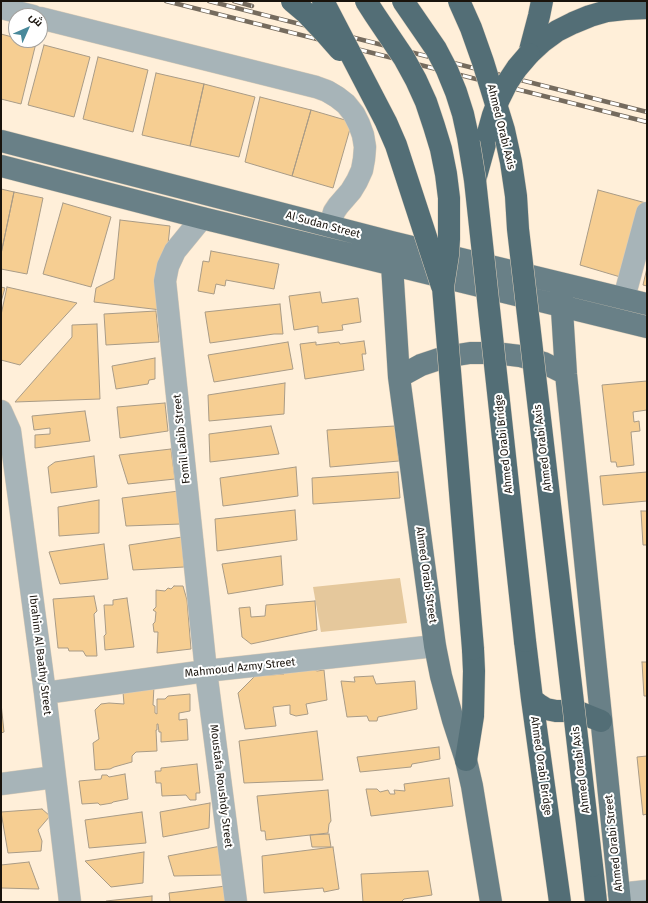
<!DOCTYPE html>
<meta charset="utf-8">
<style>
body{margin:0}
#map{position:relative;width:648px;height:903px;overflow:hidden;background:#ffefd9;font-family:"Fira Sans",Cairo,sans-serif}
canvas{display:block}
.frame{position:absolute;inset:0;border:2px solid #19130c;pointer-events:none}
.north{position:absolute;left:8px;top:8px;width:40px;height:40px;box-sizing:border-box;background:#fff;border:1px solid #a3a19e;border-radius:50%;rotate:45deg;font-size:11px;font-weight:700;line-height:16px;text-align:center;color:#19130c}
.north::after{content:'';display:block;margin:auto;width:14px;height:18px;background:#48899b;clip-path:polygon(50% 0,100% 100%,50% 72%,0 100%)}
</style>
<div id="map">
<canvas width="648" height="903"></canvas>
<div class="frame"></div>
<div class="north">ش</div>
</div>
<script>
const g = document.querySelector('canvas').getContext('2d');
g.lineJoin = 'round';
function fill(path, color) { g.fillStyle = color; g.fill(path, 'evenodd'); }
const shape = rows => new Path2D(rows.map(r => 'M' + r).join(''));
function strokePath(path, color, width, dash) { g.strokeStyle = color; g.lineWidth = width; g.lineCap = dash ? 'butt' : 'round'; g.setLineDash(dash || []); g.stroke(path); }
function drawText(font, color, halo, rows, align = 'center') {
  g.font = font + ' "Fira Sans",sans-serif'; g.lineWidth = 4; g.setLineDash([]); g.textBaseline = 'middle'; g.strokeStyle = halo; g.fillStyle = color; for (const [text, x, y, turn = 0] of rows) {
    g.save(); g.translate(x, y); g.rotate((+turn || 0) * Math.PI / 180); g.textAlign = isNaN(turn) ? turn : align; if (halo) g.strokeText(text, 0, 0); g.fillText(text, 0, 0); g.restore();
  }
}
fill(shape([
 [400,578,407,623,321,632,313,587]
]), '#e5c89c');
const building = shape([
 [1,34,16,38,16,40,25,40,36,43,21,104,1,99,1,34],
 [44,45,90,57,74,117,28,105,44,45],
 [98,57,148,70,133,132,83,119,98,57],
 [156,73,204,84,190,146,142,135,156,73],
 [204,84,255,97,239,157,190,146,204,84],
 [260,97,311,110,292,176,245,162,260,97],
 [311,110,352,122,333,188,292,176,311,110],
 [1,189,14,192,1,254,1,189],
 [598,190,646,203,627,279,580,265,598,190],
 [14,192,43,198,27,274,1,269,1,254,14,192],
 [63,203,111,217,91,287,43,274,63,203],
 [120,220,170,226,161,310,94,302,96,288,114,279,120,220],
 [211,251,279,264,274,289,226,280,225,286,216,284,214,294,198,291,203,261,209,262,211,251],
 [647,268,647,286,643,285,647,268],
 [1,287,5,288,1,302,1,287],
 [7,287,77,303,20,365,1,360,1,315,7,287],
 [320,292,322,303,358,298,361,322,342,325,343,330,318,333,318,326,294,330,289,296,320,292],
 [280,304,283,334,274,334,210,343,205,312,280,304],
 [156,311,159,342,106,345,104,314,156,311],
 [97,324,100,399,15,402,72,337,72,325,97,324],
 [364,341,366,354,362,354,364,370,305,379,300,344,316,342,316,345,339,342,340,344,364,341],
 [288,342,293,369,214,382,208,355,288,342],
 [155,358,155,379,149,380,148,384,116,389,112,366,155,358],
 [647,381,647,410,633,412,634,422,639,421,640,431,631,432,634,465,617,467,616,462,611,462,602,385,647,381],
 [285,383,284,414,209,421,208,395,285,383],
 [165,403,168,431,120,438,117,407,165,403],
 [85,411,90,441,35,448,35,435,50,434,50,428,34,430,32,416,85,411],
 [271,426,279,454,210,462,209,434,271,426],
 [395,426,399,461,330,467,327,430,395,426],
 [171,449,175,479,128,484,119,455,171,449],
 [94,456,97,487,51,493,48,467,55,462,94,456],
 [296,467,298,496,223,506,220,478,296,467],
 [398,472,400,498,313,504,312,478,398,472],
 [647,472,647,501,603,505,600,476,647,472],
 [179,491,181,524,126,526,122,498,179,491],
 [99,500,99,533,59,536,58,507,99,500],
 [295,510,297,540,217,551,215,519,295,510],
 [641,511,647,511,647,545,643,545,641,511],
 [182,537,184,567,133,570,129,545,182,537],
 [104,544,108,579,60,584,49,552,104,544],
 [281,556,283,585,228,594,222,564,281,556],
 [174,586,183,586,187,600,191,649,157,653,158,632,154,632,153,624,155,622,156,612,153,610,156,607,156,590,165,591,168,588,171,589,174,586],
 [94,596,97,611,94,614,97,656,86,656,83,651,69,651,68,648,58,648,53,599,94,596],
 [127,598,134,647,105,650,104,636,106,634,104,605,113,605,113,600,127,598],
 [315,601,317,630,251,644,242,637,239,608,250,607,251,617,265,616,266,605,315,601],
 [642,662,647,662,647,696,644,696,642,662],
 [315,670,317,671,324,670,327,700,306,704,308,714,296,716,290,714,290,705,273,707,276,726,245,729,238,693,255,676,284,674,286,671,315,670],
 [373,676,376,684,415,681,417,709,378,717,377,721,369,721,367,716,347,717,341,681,355,682,354,677,373,676],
 [154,686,153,705,155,706,155,713,157,714,157,699,165,699,168,696,190,694,190,711,179,713,179,720,187,719,188,740,161,742,161,732,159,732,158,724,157,724,157,730,156,730,157,751,136,752,132,756,132,762,114,767,110,769,95,770,93,743,99,739,95,710,101,704,109,703,124,704,123,692,154,686],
 [1,703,4,732,1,733,1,703],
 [317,731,323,780,244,783,239,741,317,731],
 [439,747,440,759,412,764,411,767,360,772,357,757,439,747],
 [647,756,647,814,643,815,637,757,647,756],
 [197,764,200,793,196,793,196,800,190,800,186,795,162,796,161,783,156,783,155,771,161,771,161,768,197,764],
 [125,774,128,799,113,802,112,803,100,805,98,803,82,804,79,781,101,779,102,775,107,775,109,777,125,774],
 [449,778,453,806,371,816,366,789,377,789,380,792,388,790,390,794,395,794,394,790,405,791,404,784,449,778],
 [328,790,331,821,329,824,328,833,266,840,265,831,261,831,257,796,328,790],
 [210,803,209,828,163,837,160,812,210,803],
 [42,809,50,816,38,830,42,841,41,851,8,853,1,812,42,809],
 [142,812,146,843,89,848,85,820,142,812],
 [329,834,331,847,312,847,310,835,329,834],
 [221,846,223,875,174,876,168,856,221,846],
 [333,847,339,889,324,892,323,888,264,893,262,856,333,847],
 [144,852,143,883,111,887,85,861,144,852],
 [29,862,39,889,1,888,1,865,29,862],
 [428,871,432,895,404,899,401,902,363,902,361,874,428,871],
 [226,886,228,902,170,902,169,893,226,886],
 [152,896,152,902,106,902,106,901,152,896]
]);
fill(building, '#f6ce92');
strokePath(building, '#a99b86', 1);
const minor = shape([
 [1,8,33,16],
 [40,18,316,87,327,91,337,97,346,104,354,114,359,124,363,135,365,147,364,159,362,170,357,181,351,191,338,206,334,212,330,226],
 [202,218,175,251,168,266,165,281,206,671,236,902],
 [624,298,647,213],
 [1,411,10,431,45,693,70,902],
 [45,693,206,671,435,646],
 [1,784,55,777],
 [619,894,647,891]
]);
const major = shape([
 [1,141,391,242,647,304],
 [1,166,202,218,647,327],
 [391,242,392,265,399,377,435,646,441,676,453,720,466,760,472,786,491,902],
 [561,294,566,374,620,902],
 [399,377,421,365,445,357,470,353,495,353,520,356,544,363,566,374]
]);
const highway = shape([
 [529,54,542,42,557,31,573,23,590,16,607,11,625,9,647,8],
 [529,54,539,16,542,1],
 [475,180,488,133],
 [525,641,532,699,560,902],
 [532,699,538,704,546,709,556,711,573,711,581,713,601,721],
 [466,760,473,716,474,671,473,649],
 [592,866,596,902]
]);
strokePath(minor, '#daccb8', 23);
strokePath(major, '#daccb8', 23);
strokePath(highway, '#daccb8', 23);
strokePath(minor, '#a7b4b8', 22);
strokePath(major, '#698087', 22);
strokePath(highway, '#536e76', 22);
const rail = shape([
 [166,1,647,122],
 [209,1,647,112],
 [234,1,252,6]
]);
strokePath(rail, '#756b5e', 4.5);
strokePath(rail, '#fff', 3, [9]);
const highwayBridge = shape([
 [292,1,305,12,325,33,340,50],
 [323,1,386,122,396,145,442,286],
 [366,1,375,15,404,58,416,80,426,102,434,126,441,149,446,174,449,198,449,239,448,255,443,287,473,649],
 [403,1,436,49,447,70,456,92,463,114,468,137,475,180,525,641],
 [459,1,471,28,483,62,504,130,511,162,516,196,518,229,592,866],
 [488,133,493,115,499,99,507,83,517,68,529,54]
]);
strokePath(highwayBridge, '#daccb8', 23, []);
strokePath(highwayBridge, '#536e76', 22);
drawText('11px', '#19130c', '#fff', [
 ["Ahmed Orabi Axis",501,127,76],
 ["Al Sudan Street",323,225,15],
 ["Fomil Labib Street",182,439,-96],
 ["Ahmed Orabi Bridge",504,444,-96],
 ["Ahmed Orabi Axis",543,448,-97],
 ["Ahmed Orabi Street",426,575,82],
 ["Ibrahim Al Baathy Street",40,655,83],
 ["Mahmoud Azmy Street",240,668,-6],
 ["Ahmed Orabi Bridge",541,766,82],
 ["Ahmed Orabi Axis",581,770,-97],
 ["Moustafa Roushdy Street",221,786,83],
 ["Ahmed Orabi Street",614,843,-96]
]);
</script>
